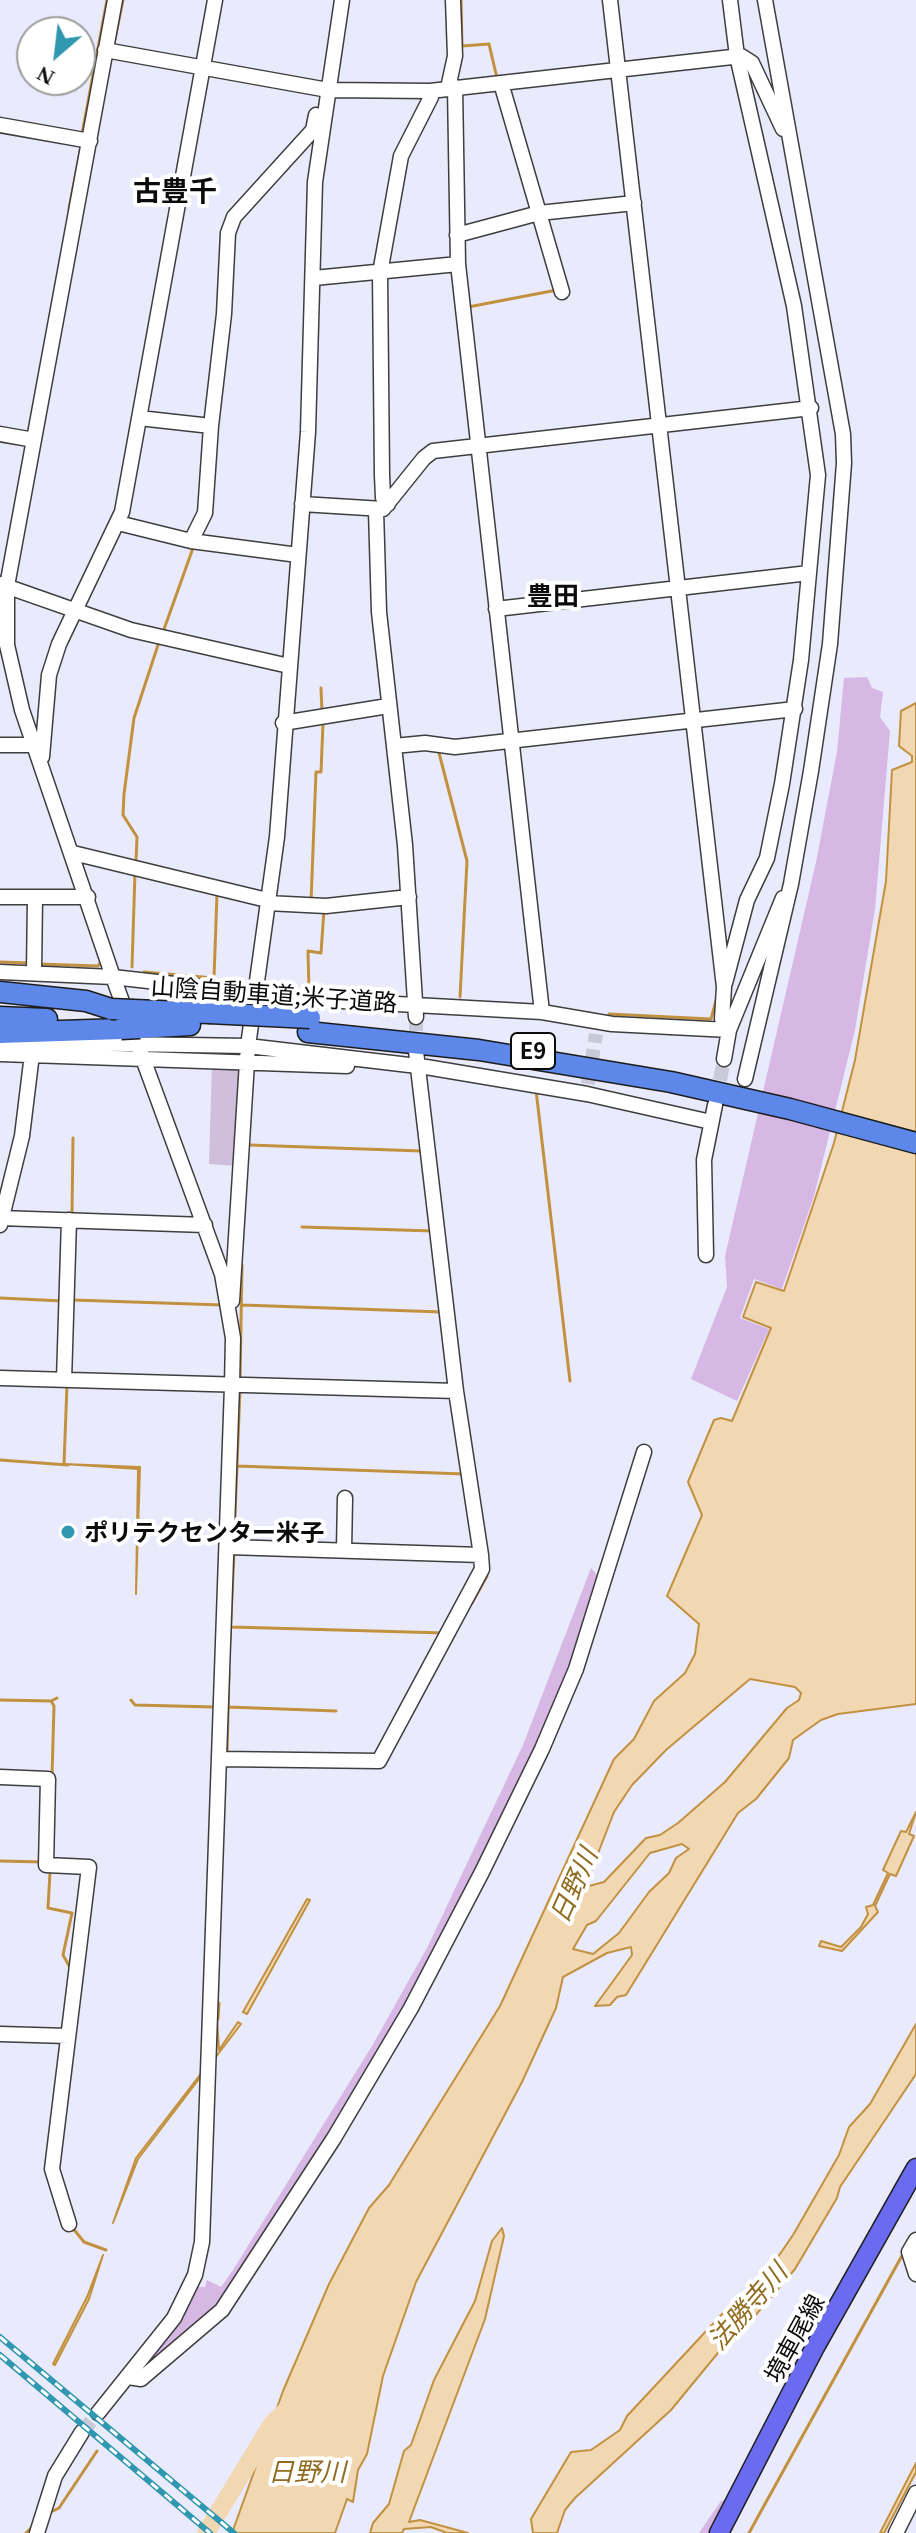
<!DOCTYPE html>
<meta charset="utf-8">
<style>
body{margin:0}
#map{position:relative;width:916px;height:2533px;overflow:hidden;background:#eaeafd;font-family:Georgia,serif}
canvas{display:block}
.north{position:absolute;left:16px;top:16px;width:80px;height:80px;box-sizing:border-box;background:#fff;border:2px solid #9d9d9d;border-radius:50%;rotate:208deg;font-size:22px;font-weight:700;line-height:32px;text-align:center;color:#0b0b0b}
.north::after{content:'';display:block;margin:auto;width:28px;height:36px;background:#2f97af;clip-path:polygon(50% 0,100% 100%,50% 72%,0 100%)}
</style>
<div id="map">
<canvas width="916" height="2533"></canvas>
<div class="north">N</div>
</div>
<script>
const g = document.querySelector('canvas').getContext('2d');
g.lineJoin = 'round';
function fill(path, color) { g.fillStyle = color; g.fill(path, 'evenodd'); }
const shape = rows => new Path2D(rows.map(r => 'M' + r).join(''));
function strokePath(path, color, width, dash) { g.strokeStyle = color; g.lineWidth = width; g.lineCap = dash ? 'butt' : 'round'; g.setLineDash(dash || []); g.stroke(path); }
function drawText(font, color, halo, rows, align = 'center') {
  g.font = font + ' Georgia,"Noto Sans JP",serif'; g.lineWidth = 8; g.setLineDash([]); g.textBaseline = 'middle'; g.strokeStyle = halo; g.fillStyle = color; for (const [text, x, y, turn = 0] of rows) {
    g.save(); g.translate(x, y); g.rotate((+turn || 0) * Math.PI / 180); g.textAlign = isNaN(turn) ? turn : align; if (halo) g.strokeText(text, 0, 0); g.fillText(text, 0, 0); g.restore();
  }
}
fill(shape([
 [867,677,872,688,883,692,880,717,890,731,875,909,855,1030,814,1196,782,1289,754,1279,740,1318,769,1329,737,1401,691,1379,727,1287,725,1256,816,862,837,752,844,678],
 [591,1568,602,1581,543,1739,408,2007,225,2300,138,2373,175,2326,198,2287,205,2287,207,2280,221,2287,233,2270,372,2046,427,1948,523,1745],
 [728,2500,714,2533,699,2533,721,2501]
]), '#d7b7e4');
fill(shape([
 [212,1063,242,1064,236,1166,209,1164]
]), '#cfbedc');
const water = shape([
 [916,703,916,1704,838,1714,821,1720,793,1740,789,1758,756,1799,738,1813,626,1995,617,1997,610,2005,595,2006,632,1955,631,1947,607,1953,563,1977,556,2008,522,2082,416,2282,383,2376,367,2454,358,2470,353,2502,347,2499,335,2533,232,2533,283,2391,329,2284,369,2208,389,2185,500,2006,614,1759,634,1739,654,1701,685,1673,695,1654,699,1624,667,1596,702,1515,688,1482,714,1420,721,1418,732,1421,771,1328,743,1317,756,1282,784,1291,834,1143,855,1060,886,881,892,770,912,762,912,756,899,746,901,711,916,703],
 [750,1679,795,1687,801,1693,799,1700,787,1708,725,1782,678,1823,660,1835,646,1838,604,1882,585,1887,614,1812,632,1785,666,1750,750,1679],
 [682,1844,689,1849,676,1858,669,1873,649,1892,619,1933,593,1954,573,1949,587,1925,596,1921,650,1853,682,1844],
 [64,1464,140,1467,136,1594,138,1469,64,1464],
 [916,1812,909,1834,914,1836,896,1876,890,1874,875,1906,878,1912,842,1951,819,1946,821,1941,841,1947,861,1927,868,1914,866,1907,873,1905,888,1873,883,1870,901,1831,906,1832,916,1812],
 [307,1899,310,1900,247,2014,243,2012,307,1899],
 [217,2018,219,2050,238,2022,241,2024,138,2159,113,2223,136,2158,216,2054,217,2018],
 [916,2024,916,2074,840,2187,837,2198,795,2269,730,2345,722,2348,671,2410,575,2498,565,2510,557,2533,533,2533,531,2519,571,2452,591,2450,620,2430,627,2416,722,2314,756,2289,793,2235,839,2155,849,2127,870,2104,916,2024],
 [502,2228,504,2236,485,2319,409,2522,420,2520,468,2533,447,2533,431,2527,404,2529,402,2533,370,2533,373,2523,389,2504,404,2451,411,2445,434,2380,475,2301,492,2241,502,2228],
 [103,2255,89,2299,55,2365,53,2364,87,2297,103,2255],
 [916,2463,916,2472,884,2533,880,2533,916,2463]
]);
fill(water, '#f1d8b3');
strokePath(water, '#c29140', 2);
strokePath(shape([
 [461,0,462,46,489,44,497,78],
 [114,44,123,0],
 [82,134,107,0],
 [69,209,81,146],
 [468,307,557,290],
 [163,632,193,548],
 [321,688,322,712],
 [438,749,467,861,460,997],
 [136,862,137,837,123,815,124,794,134,718,159,642],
 [311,902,316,772,321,772,323,723],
 [0,962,29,963],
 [38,964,98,966,103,958],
 [132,967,135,873],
 [144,972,214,978,217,894],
 [309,992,308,951,321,953,324,910],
 [609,1014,711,1019,717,997],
 [536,1090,570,1381],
 [249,1145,421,1151],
 [72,1214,73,1138],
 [302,1227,434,1231],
 [0,1298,63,1301],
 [73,1300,222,1305],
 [242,1305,442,1312],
 [240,1381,242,1265],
 [0,1460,68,1465],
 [64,1464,67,1385],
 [237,1466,465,1474],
 [234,1541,240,1389],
 [472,1603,487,1576],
 [232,1627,444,1633],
 [230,1640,234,1552],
 [0,1700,51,1701],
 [131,1700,135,1705,214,1707],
 [228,1707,336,1711],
 [227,1755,229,1672],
 [52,1777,54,1706,51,1701,57,1698],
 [0,1861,43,1862],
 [50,1872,48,1908,72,1913,63,1955,71,1969],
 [218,2019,219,2003],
 [72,2227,84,2242,106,2250],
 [53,2511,59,2508,97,2451],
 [26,2533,34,2525],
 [749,2533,904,2252]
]), '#c29140', 3);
strokePath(shape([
 [206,2533,272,2424,289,2407]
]), '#f1d8b3', 18);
strokePath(shape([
 [416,1017,416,1051],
 [588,1084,596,1034],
 [716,1101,724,1059],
 [82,2432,98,2413]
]), '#c9c9d9', 14, [14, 7]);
const minor = shape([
 [610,0,724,987,722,1019,729,1030],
 [105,50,328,90,430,91,741,56,752,63,783,129],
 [501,83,562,292],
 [455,87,458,264,542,1012],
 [448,88,455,56,453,0],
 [0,125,90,141],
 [457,235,539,213,634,203],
 [314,278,458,264],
 [139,418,211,426,205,513,191,541],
 [211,426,224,314,228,233,234,217,313,130,316,115],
 [0,434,34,440],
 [302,504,383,509,424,458,433,451,811,408],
 [388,504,383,498,382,475,380,273,401,156,431,97,430,91],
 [376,510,379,612,405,845,416,1017],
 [118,523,191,541,298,555],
 [0,584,131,630,289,666],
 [496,609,809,573],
 [283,723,388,706],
 [0,745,35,745],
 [394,746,425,743,455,747,795,709],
 [42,757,49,675,59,644,122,512,215,0],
 [73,853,267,900],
 [0,897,35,897],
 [267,903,326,906,409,897],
 [0,972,113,977,306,999,542,1012,612,1024,729,1030],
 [34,973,35,897,88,897],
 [725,983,747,900,767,858,782,784,801,660,818,475,794,306,737,56,730,0],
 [2,1042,248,1046,426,1067,587,1094,711,1122],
 [416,1051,456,1391,481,1555],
 [0,1054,347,1066],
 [724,1059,729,1030,783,898],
 [745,1079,791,884,811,771,830,644,844,463,843,434,765,0],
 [0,1218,205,1225],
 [0,1225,22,1136,33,1046],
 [706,1255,704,1160,715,1105],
 [232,1301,248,1046,277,837,308,432,315,182,342,0],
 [0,1378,456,1391],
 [64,1380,69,1220],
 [344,1550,345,1498],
 [221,1759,379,1761,482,1569,481,1555,228,1547],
 [0,1777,48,1779,46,1865,89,1867,52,2169,69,2224],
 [0,2034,68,2036],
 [916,2240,909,2252,916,2274],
 [128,2377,141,2379,222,2310,334,2138,411,2008,482,1872,542,1749,576,1669,644,1452],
 [98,2413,174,2318,195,2275,202,2242,232,1386,233,1338,222,1274,113,977,22,710,7,645,7,586,115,0],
 [37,2533,55,2476,82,2432],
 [896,2533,916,2493]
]);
const major = shape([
 [719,2533,815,2347,916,2168]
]);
const highway = shape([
 [0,992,86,1001,111,1009],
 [133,1010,209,1013],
 [0,1017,47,1019],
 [140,1028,190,1025],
 [308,1032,479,1050,671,1082,790,1109,916,1143],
 [0,1033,121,1029]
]);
strokePath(minor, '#3e3e3e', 17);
strokePath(major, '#1c1c1c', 21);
strokePath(highway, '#1c1c1c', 23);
strokePath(minor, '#fff', 14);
strokePath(major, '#6a6bee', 18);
strokePath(highway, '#5d88e9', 20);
const rail = shape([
 [0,2337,234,2533],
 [0,2355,210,2533]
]);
strokePath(rail, '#2f97af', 6);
strokePath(rail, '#fff', 3, [9]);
const highwayBridge = shape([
 [111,1009,133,1010],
 [209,1013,310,1018],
 [121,1029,140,1028]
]);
strokePath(highwayBridge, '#1c1c1c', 23, []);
strokePath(highwayBridge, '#5d88e9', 20);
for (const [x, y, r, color] of [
 [68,1532,8,"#2f97af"]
]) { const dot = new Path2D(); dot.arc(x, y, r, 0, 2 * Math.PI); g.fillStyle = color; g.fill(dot); strokePath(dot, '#fff', 3); }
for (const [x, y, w] of [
 [533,1051,44]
]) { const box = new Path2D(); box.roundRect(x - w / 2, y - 18, w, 36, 6); g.fillStyle = '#fff'; g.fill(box); strokePath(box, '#0b0b0b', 2); }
drawText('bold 22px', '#0b0b0b', null, [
 ["E9",533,1051]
]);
drawText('24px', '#0b0b0b', '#fff', [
 ["山陰自動車道;米子道路",274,994,4],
 ["境車尾線",794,2338,-61]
]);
drawText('bold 24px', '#0b0b0b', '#fff', [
 ["ポリテクセンター米子",84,1532]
], 'left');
drawText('bold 26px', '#0b0b0b', '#fff', [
 ["豊田",553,595]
]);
drawText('italic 26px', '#916b1f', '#fff', [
 ["日野川",573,1885,-66],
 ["法勝寺川",747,2306,-49],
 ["日野川",307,2471]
]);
drawText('bold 28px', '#0b0b0b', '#fff', [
 ["古豊千",175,190]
]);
</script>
